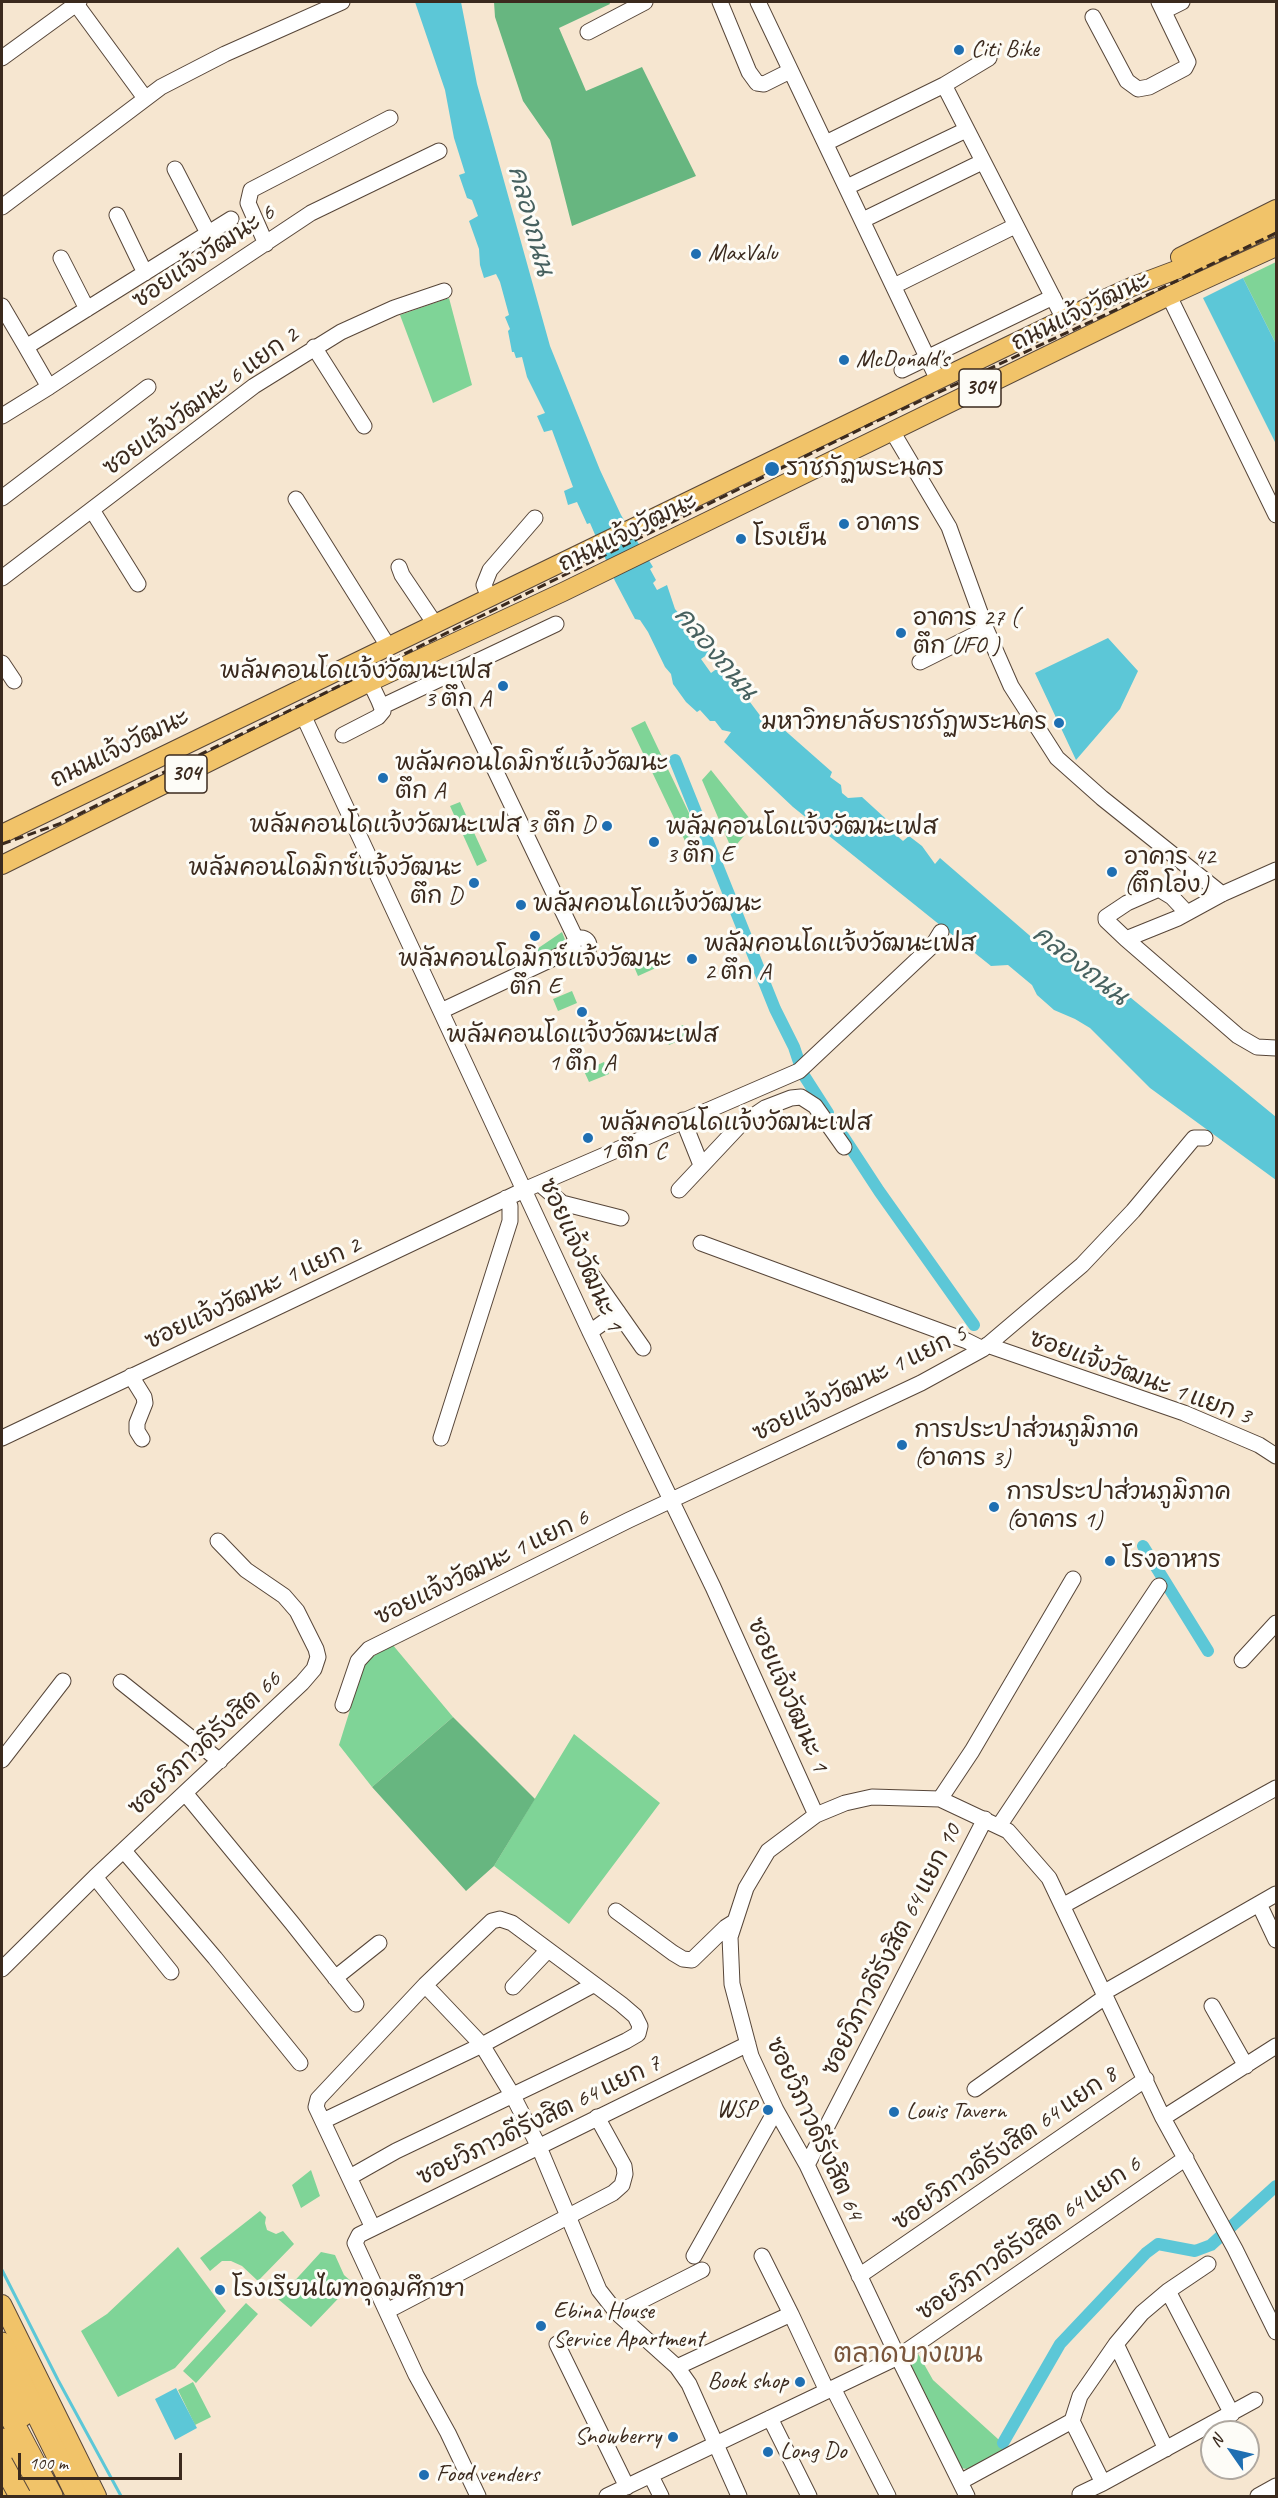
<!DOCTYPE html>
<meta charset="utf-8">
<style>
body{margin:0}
#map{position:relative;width:1278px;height:2498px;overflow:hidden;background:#f6e6d0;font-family:Caveat,sans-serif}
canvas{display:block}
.frame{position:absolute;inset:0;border:3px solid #3b2a1e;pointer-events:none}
.north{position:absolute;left:1200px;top:2420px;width:60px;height:60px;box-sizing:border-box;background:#fdfcf7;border:2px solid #afa8a0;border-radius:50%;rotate:304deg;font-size:16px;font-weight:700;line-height:24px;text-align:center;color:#3b2a1e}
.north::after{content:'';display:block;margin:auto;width:21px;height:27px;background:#1f6fb2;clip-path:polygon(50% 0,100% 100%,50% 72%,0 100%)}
.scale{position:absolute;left:18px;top:2453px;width:164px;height:27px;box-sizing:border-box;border:3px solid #3b2a1e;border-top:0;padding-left:8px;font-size:18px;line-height:21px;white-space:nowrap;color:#3b2a1e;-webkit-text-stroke:4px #fdfcf7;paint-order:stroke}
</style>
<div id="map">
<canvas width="1278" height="2498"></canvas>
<div class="frame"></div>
<div class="north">N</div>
<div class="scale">100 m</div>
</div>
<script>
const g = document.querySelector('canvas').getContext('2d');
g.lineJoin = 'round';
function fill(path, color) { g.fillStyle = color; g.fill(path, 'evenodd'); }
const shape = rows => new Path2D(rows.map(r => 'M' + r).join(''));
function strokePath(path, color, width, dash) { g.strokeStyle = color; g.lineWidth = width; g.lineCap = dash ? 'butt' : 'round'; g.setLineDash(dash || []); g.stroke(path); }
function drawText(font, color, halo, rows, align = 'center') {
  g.font = font + ' Caveat,"Playpen Sans Thai",sans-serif'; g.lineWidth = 6; g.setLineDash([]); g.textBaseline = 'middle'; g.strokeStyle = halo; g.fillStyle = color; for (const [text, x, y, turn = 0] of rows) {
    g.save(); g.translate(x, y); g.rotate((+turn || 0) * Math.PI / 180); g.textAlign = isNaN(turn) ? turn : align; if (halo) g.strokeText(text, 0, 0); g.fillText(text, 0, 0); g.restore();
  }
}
fill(shape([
 [1276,262,1276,344,1243,278],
 [449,298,472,385,433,403,400,315],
 [645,721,699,834,685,841,631,728],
 [711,770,754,824,732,850,702,780],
 [460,802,487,861,477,866,450,806],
 [562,932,568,947,536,962,531,953],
 [653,955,658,967,638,976,633,964],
 [572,991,577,1003,558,1011,553,999],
 [683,1025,689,1036,669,1045,664,1033],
 [604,1062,609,1074,589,1082,584,1071],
 [392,1644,453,1717,372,1787,339,1745,365,1662],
 [574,1734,660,1803,569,1924,494,1866],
 [311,2170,320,2196,301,2208,292,2185],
 [260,2211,266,2217,265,2223,267,2230,276,2234,283,2231,294,2244,258,2281,242,2266,231,2261,222,2261,210,2271,200,2258],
 [178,2247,226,2311,175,2368,118,2397,81,2331,107,2314],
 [321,2252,335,2255,344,2275,353,2283,311,2327,278,2299],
 [246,2303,258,2314,196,2383,183,2371],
 [916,2350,933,2380,1009,2449,967,2469,960,2468,905,2358],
 [193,2382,211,2417,195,2425,178,2390]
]), '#7fd497');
fill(shape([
 [494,2,609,2,610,4,559,28,586,91,642,67,696,176,572,226,550,140,523,101,495,17],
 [453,1717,535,1799,494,1866,466,1891,372,1787]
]), '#67b680');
fill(shape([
 [415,2,461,2,477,84,550,346,600,470,621,515,653,567,650,569,656,580,653,583,657,590,667,585,675,609,711,652,701,659,711,673,722,665,768,726,773,720,832,772,830,777,841,785,842,793,848,798,862,797,897,829,896,835,903,841,909,836,922,846,935,864,940,858,1051,954,1056,953,1088,976,1097,970,1276,1117,1276,1180,1150,1088,1090,1028,1075,1019,1054,1010,1037,995,1032,985,1008,965,991,966,793,807,724,742,731,732,722,730,715,721,710,721,700,710,697,712,686,702,673,684,671,674,665,667,648,632,640,620,635,619,615,581,590,523,587,524,577,502,568,505,564,491,573,487,552,430,544,432,537,416,545,413,527,377,522,357,516,358,514,352,512,352,508,331,510,329,505,317,509,315,500,282,496,274,484,278,480,265,479,249,469,221,478,216,472,200,467,198,459,175,465,173,454,138,445,90],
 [1243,278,1276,344,1276,444,1203,298],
 [1108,638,1138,671,1120,709,1076,760,1035,673],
 [176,2388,197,2428,175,2440,155,2399]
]), '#5cc7d7');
strokePath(shape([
 [2,2270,58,2380,121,2496]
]), '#5cc7d7', 3);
strokePath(shape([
 [675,760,775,1009,794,1047,803,1074,828,1113],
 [843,1136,879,1191,974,1325],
 [1143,1546,1208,1651],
 [1003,2443,1060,2344,1146,2253,1158,2244,1195,2251,1211,2245,1276,2186]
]), '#5cc7d7', 12);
const minor = shape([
 [720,2,749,72,757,83,764,84,790,71],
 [758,2,938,380],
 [76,4,145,98],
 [1164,11,1182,2],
 [1093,17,1127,81,1138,89,1149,87,1185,68,1188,62,1159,2],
 [588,32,645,2],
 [2,58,79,2],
 [944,85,1064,319],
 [826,143,944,85,989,58],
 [175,169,208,233],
 [847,187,966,130],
 [2,207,161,87,225,54,342,2],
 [117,215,145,273],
 [863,220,982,162],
 [266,244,248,203,251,190,390,118],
 [61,258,87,309],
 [894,286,1015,226],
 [1169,296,1276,515],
 [2,306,26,347],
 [314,347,364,426],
 [902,370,1053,297],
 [49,387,26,347,231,219],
 [2,416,49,387,311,213,439,151],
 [892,431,949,527,986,629,1011,686,1057,758,1102,798,1222,894],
 [2,498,148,387],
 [296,499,388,646],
 [92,510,138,584],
 [399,567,402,575,435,624],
 [2,578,254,386,341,332,394,308,444,291],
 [489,598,484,585,490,570,535,518],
 [920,662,986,629],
 [2,663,14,681],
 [449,674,576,939],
 [370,682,380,703,385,705,556,624],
 [303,715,590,1332,713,1587,816,1815],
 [343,735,378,717,383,711,379,701],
 [1187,913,1172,897,1159,889,1127,903,1106,917,1106,920,1126,939,1238,1036,1257,1047,1276,1048],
 '573 946a8 8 0 1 1 16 0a8 8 0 1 1-16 0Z',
 [1126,939,1178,918,1222,894,1276,870],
 [441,1011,573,949],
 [683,1120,701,1165],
 [540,1184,562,1203,621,1218],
 [679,1190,740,1125,765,1108,791,1098,801,1097,815,1106,844,1147],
 [701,1243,967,1341,983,1349],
 [589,1271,643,1348],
 [590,1332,618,1312],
 [987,1345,1184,1413,1259,1445,1276,1456],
 [131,1376,144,1397,145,1403,137,1423,137,1431,142,1439],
 [2,1438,524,1190,799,1071,933,945,941,932],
 [441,1438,510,1221,510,1206,506,1198],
 [1242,1660,1276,1623],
 [121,1682,220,1761],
 [343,1705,358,1661,369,1649,629,1520,921,1383,983,1349,1082,1265,1133,1211,1194,1138,1205,1138],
 [2,1760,63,1681],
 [185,1793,292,1923,356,2004],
 [940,1799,972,1751,1073,1579],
 [999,1826,1159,1586],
 [124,1851,215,1958,300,2063],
 [95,1877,171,1972],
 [1259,1904,1276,1940],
 [1064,1905,1276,1788],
 [616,1911,673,1953,683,1959,692,1960,726,1927,734,1922],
 [2,1969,95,1877,302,1683,314,1669,318,1657,316,1649,297,1611,284,1596,246,1570,218,1541],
 [335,1978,379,1943],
 [425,1985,482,2045,513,2096,539,2147,599,2290,617,2313,677,2367,689,2384,739,2496],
 [513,1987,548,1950],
 [1103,1993,1276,1894],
 [1212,2006,1246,2066],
 [975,2089,1105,1997],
 [1163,2118,1276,2046],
 [323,2121,482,2045,593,1985],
 [807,2165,985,1819],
 [350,2177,396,2151,626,2041,638,2034,640,2026,635,2016,621,2004,512,1923,500,1919,492,1921,425,1985,318,2099,316,2107,373,2228],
 [694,2256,776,2110],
 [762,2256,791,2314],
 [859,2276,1146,2079],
 [1168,2291,1232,2414],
 [387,2311,613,2193,622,2185,625,2174,624,2166,597,2117],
 [617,2313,702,2270],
 [557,2344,627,2487],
 [1116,2344,1166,2449],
 [677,2367,791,2314,827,2391],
 [833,2388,888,2496],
 [770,2418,809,2496],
 [1072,2421,1103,2483,1255,2400],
 [651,2476,661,2496],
 [960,2482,1072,2421,1080,2396,1116,2344,1142,2313,1168,2291,1208,2264],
 [1080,2494,1103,2483],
 [478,2496,448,2433,416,2375,355,2243,359,2235,748,2044],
 [607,2496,898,2357,1186,2158],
 [967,2496,898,2357,807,2165,776,2110,751,2056,732,1984,730,1937,746,1888,768,1851,816,1815,845,1803,872,1797,940,1799,1008,1831,1049,1878,1163,2118,1235,2249,1276,2332],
 [1258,2496,1276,2486]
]);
const major = shape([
 [1180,257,1276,209],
 [2,834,1107,298,1136,285,1192,264,1276,225],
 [2,865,370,682,563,592,1169,296,1276,247],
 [2,2304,97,2496],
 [2,2485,8,2496]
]);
const highway = shape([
 [2,2343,77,2496],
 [2,2377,22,2416],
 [5,2407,52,2496],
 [2,2439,32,2496]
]);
strokePath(minor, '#574639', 17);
strokePath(major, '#574639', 20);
strokePath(highway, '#574639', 23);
strokePath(minor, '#fff', 15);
strokePath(major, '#f1c369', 18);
strokePath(highway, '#f1c369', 21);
strokePath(shape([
 [2,844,59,824,877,421,1135,301,1276,233]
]), '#3b2a1e', 3, [9, 4.5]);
const highwayBridge = shape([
 [2,2463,20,2496]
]);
strokePath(highwayBridge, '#574639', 23, []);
strokePath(highwayBridge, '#f1c369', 21);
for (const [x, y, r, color] of [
 [959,50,6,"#1f6fb2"],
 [696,254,6,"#1f6fb2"],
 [844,360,6,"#1f6fb2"],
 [772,469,8,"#1f6fb2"],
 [844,524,6,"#1f6fb2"],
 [741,539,6,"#1f6fb2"],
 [901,633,6,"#1f6fb2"],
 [503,686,6,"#1f6fb2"],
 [1059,723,6,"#1f6fb2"],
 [383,778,6,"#1f6fb2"],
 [607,826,6,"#1f6fb2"],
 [654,842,6,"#1f6fb2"],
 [1112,872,6,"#1f6fb2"],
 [474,883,6,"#1f6fb2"],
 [521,905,6,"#1f6fb2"],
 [535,936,6,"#1f6fb2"],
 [692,959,6,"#1f6fb2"],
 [582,1012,6,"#1f6fb2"],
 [588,1138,6,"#1f6fb2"],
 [902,1445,6,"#1f6fb2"],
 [994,1507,6,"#1f6fb2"],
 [1110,1561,6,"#1f6fb2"],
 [768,2110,6,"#1f6fb2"],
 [894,2112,6,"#1f6fb2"],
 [220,2290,6,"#1f6fb2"],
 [541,2326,6,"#1f6fb2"],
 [800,2382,6,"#1f6fb2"],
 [673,2437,6,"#1f6fb2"],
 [768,2452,6,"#1f6fb2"],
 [424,2475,6,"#1f6fb2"]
]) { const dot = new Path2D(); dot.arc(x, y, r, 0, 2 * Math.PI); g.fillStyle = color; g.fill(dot); strokePath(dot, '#fdfcf7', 2); }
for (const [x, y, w] of [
 [980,388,42],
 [186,774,42]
]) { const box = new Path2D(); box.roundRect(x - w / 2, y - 19, w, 38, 4.5); g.fillStyle = '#fdfcf7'; g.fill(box); strokePath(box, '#3b2a1e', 1.5); }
drawText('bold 22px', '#3b2a1e', null, [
 ["304",980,388],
 ["304",186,774]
]);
drawText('24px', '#3b2a1e', '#fdfcf7', [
 ["Citi Bike",971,50],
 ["MaxValu",708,254],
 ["McDonald's",856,360],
 ["ราชภัฏพระนคร",786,469],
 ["อาคาร",856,524],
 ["โรงเย็น",753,539],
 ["อาคาร 27 (",913,619],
 ["ตึก UFO )",913,647],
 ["พลัมคอนโดแจ้งวัฒนะเฟส",491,672,"right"],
 ["3 ตึก A",491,700,"right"],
 ["มหาวิทยาลัยราชภัฏพระนคร",1047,723,"right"],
 ["พลัมคอนโดมิกซ์แจ้งวัฒนะ",395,764],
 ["ตึก A",395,792],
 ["พลัมคอนโดแจ้งวัฒนะเฟส 3 ตึก D",595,826,"right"],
 ["พลัมคอนโดแจ้งวัฒนะเฟส",666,828],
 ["3 ตึก E",666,856],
 ["อาคาร 42",1124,858],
 ["(ตึกโอ่ง)",1124,886],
 ["พลัมคอนโดมิกซ์แจ้งวัฒนะ",462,869,"right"],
 ["ตึก D",462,897,"right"],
 ["พลัมคอนโดแจ้งวัฒนะ",533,905],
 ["พลัมคอนโดแจ้งวัฒนะเฟส",704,945],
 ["2 ตึก A",704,973],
 ["พลัมคอนโดมิกซ์แจ้งวัฒนะ",535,960,"center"],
 ["ตึก E",535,988,"center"],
 ["พลัมคอนโดแจ้งวัฒนะเฟส",582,1036,"center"],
 ["1 ตึก A",582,1064,"center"],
 ["พลัมคอนโดแจ้งวัฒนะเฟส",600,1124],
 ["1 ตึก C",600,1152],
 ["การประปาส่วนภูมิภาค",914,1431],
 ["(อาคาร 3)",914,1459],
 ["การประปาส่วนภูมิภาค",1006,1493],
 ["(อาคาร 1)",1006,1521],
 ["โรงอาหาร",1122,1561],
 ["WSP",756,2110,"right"],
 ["Louis Tavern",906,2112],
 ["โรงเรียนไผทอุดมศึกษา",232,2290],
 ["Ebina House",553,2312],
 ["Service Apartment",553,2340],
 ["Book shop",788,2382,"right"],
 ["Snowberry",661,2437,"right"],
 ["Long Do",780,2452],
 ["Food venders",436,2475]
], 'left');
drawText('24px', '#3b2a1e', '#fdfcf7', [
 ["ซอยแจ้งวัฒนะ 6",204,257,-34],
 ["ถนนแจ้งวัฒนะ",1081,312,-26],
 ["ซอยแจ้งวัฒนะ 6 แยก 2",201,402,-36],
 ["ถนนแจ้งวัฒนะ",628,533,-26],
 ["ถนนแจ้งวัฒนะ",120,749,-26],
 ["ซอยแจ้งวัฒนะ 1",580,1255,65],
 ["ซอยแจ้งวัฒนะ 1 แยก 2",253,1294,-25],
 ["ซอยแจ้งวัฒนะ 1 แยก 3",1140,1378,20],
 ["ซอยแจ้งวัฒนะ 1 แยก 5",860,1384,-26],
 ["ซอยแจ้งวัฒนะ 1 แยก 6",482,1568,-26],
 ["ซอยแจ้งวัฒนะ 1",787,1695,66],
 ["ซอยวิภาวดีรังสิต 66",205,1744,-43],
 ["ซอยวิภาวดีรังสิต 64 แยก 10",892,1950,-63],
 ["ซอยวิภาวดีรังสิต 64 แยก 7",539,2121,-26],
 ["ซอยวิภาวดีรังสิต 64",814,2129,65],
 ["ซอยวิภาวดีรังสิต 64 แยก 8",1005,2149,-35],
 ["ซอยวิภาวดีรังสิต 64 แยก 6",1029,2239,-35]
]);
drawText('italic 26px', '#47615f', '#fdfcf7', [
 ["คลองถนน",530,221,75],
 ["คลองถนน",715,654,50],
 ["คลองถนน",1080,966,38]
]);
drawText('27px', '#79553b', '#fdfcf7', [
 ["ตลาดบางเขน",908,2355]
]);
</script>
